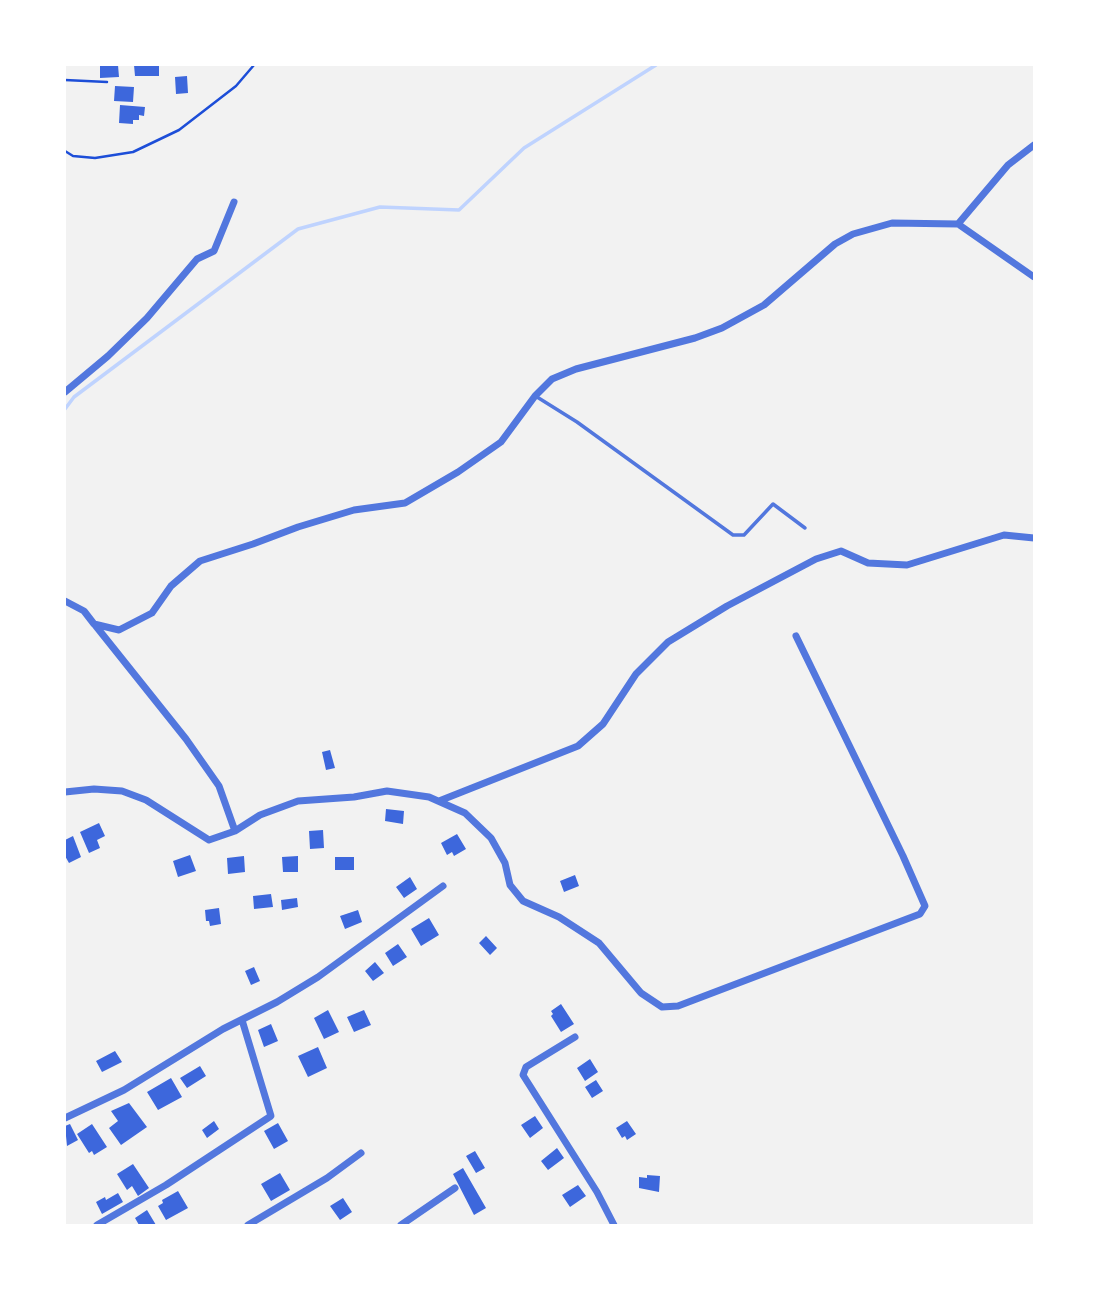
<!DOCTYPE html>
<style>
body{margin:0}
#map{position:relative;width:1099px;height:1290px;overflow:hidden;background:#f2f2f2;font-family:Inter,sans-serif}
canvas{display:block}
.frame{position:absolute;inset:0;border:66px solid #fff;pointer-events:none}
</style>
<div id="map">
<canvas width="1099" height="1290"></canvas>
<div class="frame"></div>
</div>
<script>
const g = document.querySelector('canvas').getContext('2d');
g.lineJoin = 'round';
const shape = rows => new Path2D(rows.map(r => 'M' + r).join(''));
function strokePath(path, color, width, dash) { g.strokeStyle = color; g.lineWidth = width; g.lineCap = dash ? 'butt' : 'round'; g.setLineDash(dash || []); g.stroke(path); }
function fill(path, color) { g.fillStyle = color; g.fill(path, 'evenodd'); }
strokePath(shape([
 [65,409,74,397,298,229,380,207,459,210,524,148,656,65]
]), '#bfd3fe', 3.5);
fill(shape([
 [100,65,118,65,119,77,100,78],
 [134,65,159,65,159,76,135,76],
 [187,76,188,93,176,94,175,77],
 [115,86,134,87,133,102,114,101],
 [120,105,145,107,144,116,139,115,139,120,133,120,133,124,119,123],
 [330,750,335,768,326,770,322,752],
 [386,809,404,811,403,824,385,821],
 [99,823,105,836,97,840,100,848,89,853,80,832],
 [323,830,324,848,310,849,309,831],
 [457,834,466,849,454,856,452,852,447,855,441,843],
 [73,836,81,857,69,863,65,856,65,840],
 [190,855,196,871,178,877,173,861],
 [244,856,245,872,228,874,227,858],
 [298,856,298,872,283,872,282,857],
 [335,857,354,857,354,870,335,870],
 [575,875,579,886,564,892,560,881],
 [410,877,417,889,404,898,396,887],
 [271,894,273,907,254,909,253,896],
 [297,898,298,907,282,910,281,900],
 [219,908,221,924,210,926,209,921,206,921,205,910],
 [358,910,362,922,345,929,340,916],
 [429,918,439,935,421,946,411,929],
 [486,936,497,948,490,955,479,943],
 [398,944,407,957,393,966,385,953],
 [375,962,384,973,373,981,365,971],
 [254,967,260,981,251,985,245,971],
 [561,1004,574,1024,561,1032,551,1016,553,1014,551,1011],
 [328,1010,339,1032,324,1039,314,1018],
 [364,1010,371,1025,354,1032,347,1017],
 [271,1024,278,1041,264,1047,258,1030],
 [318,1047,327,1068,308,1077,298,1056],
 [115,1051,122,1062,102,1072,96,1061],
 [590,1059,598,1072,585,1081,577,1068],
 [200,1066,206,1076,187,1088,180,1078],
 [171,1078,182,1097,158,1110,147,1092],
 [596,1080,603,1091,592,1098,585,1087],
 [129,1103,147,1127,121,1145,109,1128,118,1121,111,1111],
 [535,1116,543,1128,530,1138,521,1125],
 [214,1121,219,1129,207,1138,202,1130],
 [627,1121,636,1134,627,1140,625,1136,622,1138,616,1128],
 [278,1123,288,1141,274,1149,264,1131],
 [70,1124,78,1140,67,1146,65,1126],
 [92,1124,107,1147,94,1155,92,1151,89,1153,77,1134],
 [557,1148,564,1158,548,1170,541,1161],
 [475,1151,485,1168,476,1173,466,1156],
 [133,1164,149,1188,138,1196,132,1186,127,1190,117,1174],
 [463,1168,486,1208,474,1215,453,1174],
 [280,1173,290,1190,271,1201,261,1184],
 [647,1175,660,1176,659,1192,639,1188,639,1177,647,1178],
 [578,1185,586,1196,570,1207,562,1195],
 [178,1191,188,1208,166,1220,158,1206,163,1203,162,1200],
 [118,1193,123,1202,102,1214,96,1202,105,1197,106,1200],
 [343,1198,352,1212,340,1220,330,1206],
 [147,1210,156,1225,139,1225,135,1218]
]), '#3d67dc');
strokePath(shape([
 [65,80,107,82],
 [65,151,73,156,95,158,133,152,179,130,236,86,254,65]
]), '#1d4ed8', 2.5);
strokePath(shape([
 [537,397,577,422,733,535,744,535,773,504,805,528]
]), '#5277de', 3.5);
strokePath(shape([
 [958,224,1008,165,1034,145],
 [65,392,108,356,147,318,197,259,214,251,234,202],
 [65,601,84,611,94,624,119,630,152,613,171,586,200,561,253,544,298,527,354,510,405,503,458,472,501,442,535,396,552,379,576,369,695,338,722,328,764,305,835,244,853,234,892,223,958,224,1034,277],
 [95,625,186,739,219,786,235,831],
 [65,792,94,789,122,791,146,800,209,840,235,831,260,815,298,801,354,797,387,791,429,797,465,813,491,838,505,863,510,885,523,901,559,917,599,943,641,993,662,1007,678,1006,920,914,925,906,903,856,796,636],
 [439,801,578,746,603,724,636,674,668,642,727,606,816,559,841,551,868,563,907,565,1004,535,1034,538],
 [575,1037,526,1067,523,1075,597,1192,614,1225],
 [65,1118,124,1090,223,1029,277,1002,318,977,443,886],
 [97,1225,166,1185,271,1116,242,1020],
 [248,1225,327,1178,361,1153],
 [401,1225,455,1188]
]), '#5277de', 7);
</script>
